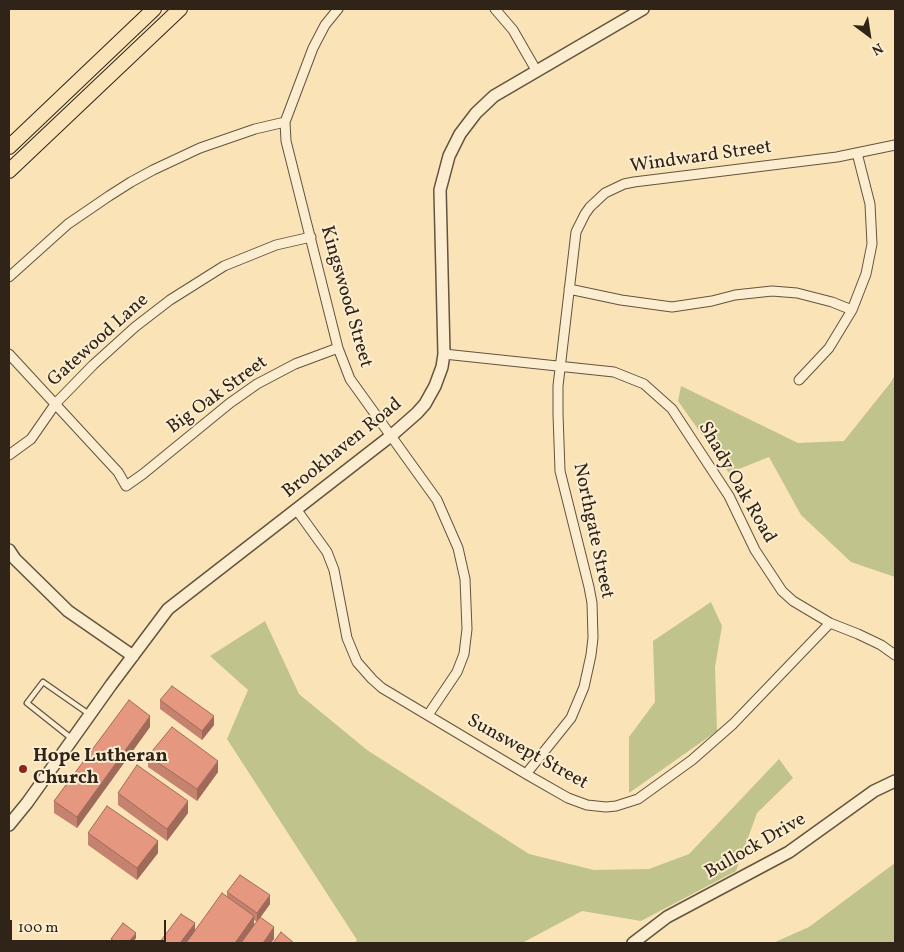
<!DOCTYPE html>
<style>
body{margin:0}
#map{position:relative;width:904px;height:952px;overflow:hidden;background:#fae3b7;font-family:Vollkorn,serif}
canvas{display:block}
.frame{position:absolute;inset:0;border:10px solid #2f2417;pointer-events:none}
.north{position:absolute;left:844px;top:10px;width:50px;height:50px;-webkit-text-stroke:4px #fcedd0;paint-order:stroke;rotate:149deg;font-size:14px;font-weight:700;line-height:20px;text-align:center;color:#2f2417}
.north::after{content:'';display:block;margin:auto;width:18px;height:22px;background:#2f2417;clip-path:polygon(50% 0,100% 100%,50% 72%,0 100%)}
.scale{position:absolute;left:10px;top:920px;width:156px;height:22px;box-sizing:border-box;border:2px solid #2f2417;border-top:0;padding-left:6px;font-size:15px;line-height:18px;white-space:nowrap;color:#2f2417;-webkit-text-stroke:4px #fcedd0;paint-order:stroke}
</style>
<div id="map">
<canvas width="904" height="952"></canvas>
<div class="frame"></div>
<div class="north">N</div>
<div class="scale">100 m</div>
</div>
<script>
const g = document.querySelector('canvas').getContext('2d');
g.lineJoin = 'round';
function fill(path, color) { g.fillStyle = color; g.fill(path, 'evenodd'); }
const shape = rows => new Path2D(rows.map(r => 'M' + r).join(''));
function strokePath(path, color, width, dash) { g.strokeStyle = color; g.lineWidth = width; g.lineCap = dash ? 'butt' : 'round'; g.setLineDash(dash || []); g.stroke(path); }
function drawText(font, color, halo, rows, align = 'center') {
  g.font = font + ' Vollkorn,serif'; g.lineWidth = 4; g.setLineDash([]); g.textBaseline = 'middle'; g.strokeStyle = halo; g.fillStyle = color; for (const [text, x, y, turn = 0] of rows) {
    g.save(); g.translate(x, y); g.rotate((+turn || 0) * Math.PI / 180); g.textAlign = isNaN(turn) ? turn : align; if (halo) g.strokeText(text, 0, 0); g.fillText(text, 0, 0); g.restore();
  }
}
fill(shape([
 [895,375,895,577,851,562,801,515,769,457,729,473,678,401,681,386,798,443,844,441,891,382],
 [711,602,722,626,715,667,717,731,629,793,629,737,655,702,653,641],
 [265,621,299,694,367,750,529,854,594,870,649,869,689,854,779,759,793,778,757,813,736,871,641,921,582,911,522,943,355,943,357,940,227,739,248,690,210,656],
 [895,863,895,943,773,943,809,927]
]), '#c1c38c');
const service = shape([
 [71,738,27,703,43,682,89,714]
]);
const minor = shape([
 [338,9,325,25,313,48,285,122,286,141,338,348,350,379,437,500,458,548,465,579,467,629,464,654,457,672,428,715],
 [495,9,513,30,536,70],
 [9,277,68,224,109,196,131,182,153,170,200,148,255,129,285,122],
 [569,289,621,300,672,307,712,301,735,295,772,291,797,293,832,302,852,310],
 [9,354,105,458,118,472,126,486,143,474,230,403,257,384,295,364,338,348],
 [444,354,614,372,644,384,672,409,729,496,755,550,782,591,793,601,830,623,858,634,881,645,895,655],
 [799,380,829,348,852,310,866,274,872,244,870,204,857,153],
 [9,455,31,439,56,403,93,365,135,327,170,300,224,266,276,245,311,237],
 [296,509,327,552,334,570,347,638,357,662,372,679,382,688,526,774,568,798,587,805,606,807,616,806,638,799,692,760,733,724,830,623],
 [526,774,571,718,584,687,591,655,593,638,592,603,589,587,560,471,558,414,558,386,576,232,585,214,590,207,605,193,624,184,634,182,837,157,895,145]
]);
const tertiary = shape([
 [9,550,15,559,68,611,133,656],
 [9,825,27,803,111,685,168,609,392,435,417,413,425,404,435,386,442,367,444,354,440,190,449,156,460,134,476,113,494,96,643,9],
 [633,943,667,917,789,852,874,791,895,781]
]);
const primary = shape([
 [9,147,154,9],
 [9,171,180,9]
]);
strokePath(service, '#62543f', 7);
strokePath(minor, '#62543f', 11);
strokePath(tertiary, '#62543f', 14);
strokePath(primary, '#2f2417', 16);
strokePath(service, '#fcedd0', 4.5);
strokePath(minor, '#fcedd0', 9);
strokePath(tertiary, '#fcedd0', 11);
strokePath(primary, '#fae3b7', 14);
fill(shape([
 [160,700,214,725,202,740,160,709],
 [150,727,77,828,54,813,54,801],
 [148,756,218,772,197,801,148,767],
 [118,793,188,813,167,841,118,805],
 [88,833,158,853,137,880,88,845],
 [227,892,270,904,260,918,274,939,271,943,159,943,195,932,227,896],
 [254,920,257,922,254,926],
 [136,938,132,943,111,943,111,939]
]), '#c5826e');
fill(shape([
 [150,716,150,727,77,828,77,817],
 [214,716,214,725,202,740,202,731],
 [218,761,218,772,197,801,197,789],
 [188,801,188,813,167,841,167,829],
 [158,841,158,853,137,880,137,868],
 [270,895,270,904,257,922,257,913],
 [254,916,254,928,243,943,235,943],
 [195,923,195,932,187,943,180,943],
 [274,927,274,939,271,943,263,943],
 [136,933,136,938,132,943,128,943]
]), '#a06a5a');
const building = shape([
 [172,686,214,716,202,731,160,700,172,686],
 [129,700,150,716,77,817,54,801,129,700],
 [172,727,218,761,197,789,148,756,172,727],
 [137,765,188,801,167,829,118,793,137,765],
 [107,806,158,841,137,868,88,833,107,806],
 [240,875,270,895,257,913,227,892,240,875],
 [222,893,254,916,235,943,186,943,222,893],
 [181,914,195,923,180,943,159,943,181,914],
 [260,917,274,927,263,943,241,943,260,917],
 [123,923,136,933,128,943,117,943,111,939,123,923],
 [281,932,294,943,273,943,281,932]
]);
fill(building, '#e59780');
strokePath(building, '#a06a5a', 1);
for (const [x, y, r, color] of [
 [23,769,5,"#8f2418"]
]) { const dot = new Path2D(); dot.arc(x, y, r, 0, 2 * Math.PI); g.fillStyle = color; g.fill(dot); strokePath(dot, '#fcedd0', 2); }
drawText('19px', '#2f2417', '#fcedd0', [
 ["Windward Street",701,158,-8],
 ["Kingswood Street",345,297,74],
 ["Gatewood Lane",99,341,-42],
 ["Big Oak Street",218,396,-36],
 ["Brookhaven Road",343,449,-39],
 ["Shady Oak Road",736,483,60],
 ["Northgate Street",592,531,78],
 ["Sunswept Street",527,753,29],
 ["Bullock Drive",756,847,-30]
]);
drawText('bold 19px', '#2f2417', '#fcedd0', [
 ["Hope Lutheran",33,758],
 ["Church",33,780]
], 'left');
</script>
